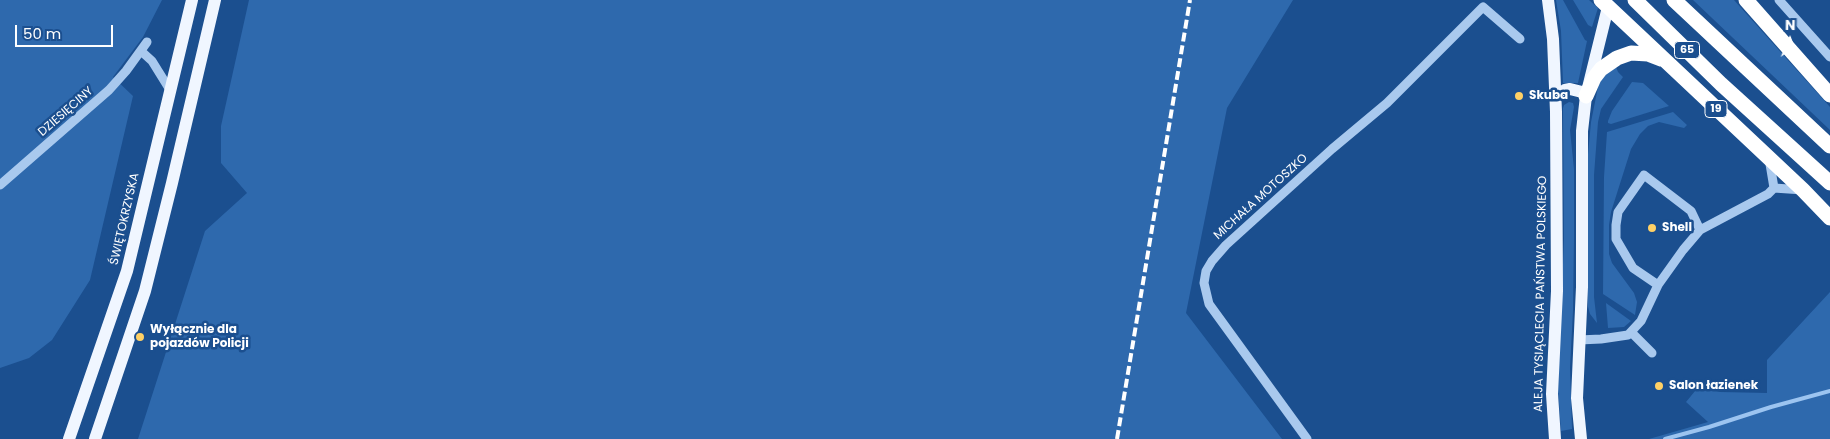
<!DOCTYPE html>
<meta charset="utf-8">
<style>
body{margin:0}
#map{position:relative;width:1830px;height:439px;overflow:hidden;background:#1b4f8f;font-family:Poppins,sans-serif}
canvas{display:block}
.north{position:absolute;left:1765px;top:15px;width:50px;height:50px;-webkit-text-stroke:4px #1b4f8f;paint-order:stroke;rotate:1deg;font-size:14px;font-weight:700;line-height:20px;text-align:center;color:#fff}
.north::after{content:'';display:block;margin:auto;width:18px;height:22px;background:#fff;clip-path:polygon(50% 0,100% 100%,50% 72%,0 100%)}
.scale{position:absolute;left:15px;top:25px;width:98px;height:22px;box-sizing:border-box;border:2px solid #fff;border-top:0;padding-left:6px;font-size:15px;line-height:18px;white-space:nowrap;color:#fff;-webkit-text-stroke:4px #1b4f8f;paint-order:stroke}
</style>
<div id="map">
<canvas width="1830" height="439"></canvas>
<div class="north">N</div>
<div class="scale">50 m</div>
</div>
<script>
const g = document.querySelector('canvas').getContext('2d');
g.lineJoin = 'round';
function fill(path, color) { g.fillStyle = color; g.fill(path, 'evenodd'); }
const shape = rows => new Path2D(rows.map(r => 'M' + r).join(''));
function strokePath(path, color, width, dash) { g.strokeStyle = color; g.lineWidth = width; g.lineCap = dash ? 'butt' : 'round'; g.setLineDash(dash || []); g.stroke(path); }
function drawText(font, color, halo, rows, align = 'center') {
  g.font = font + ' Poppins,sans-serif'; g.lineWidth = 5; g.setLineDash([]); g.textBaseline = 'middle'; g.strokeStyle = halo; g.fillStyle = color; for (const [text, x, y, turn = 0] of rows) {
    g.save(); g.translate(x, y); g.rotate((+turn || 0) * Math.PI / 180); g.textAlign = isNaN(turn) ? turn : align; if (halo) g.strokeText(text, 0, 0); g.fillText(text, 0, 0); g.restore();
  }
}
fill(shape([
 [0,0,162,0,143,37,113,77,133,96,90,280,52,340,29,358,0,368],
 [249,0,1293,0,1227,108,1186,313,1282,439,138,439,205,231,247,193,221,163,221,126],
 [1556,0,1563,0,1585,40,1587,41,1578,83,1563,83,1561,31],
 [1573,0,1589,0,1598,8,1592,27,1588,25],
 [1693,0,1734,0,1830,107,1830,130],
 [1616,67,1618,72,1623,77,1601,109,1598,122,1594,175,1594,297,1597,323,1590,314,1588,307,1587,165,1591,122,1599,82,1604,75],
 [1632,82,1643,83,1669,106,1611,124,1608,123,1608,121,1612,111],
 [1569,102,1573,103,1574,107,1570,130,1574,169,1574,239,1573,311,1570,368,1572,429,1561,431,1558,389,1564,239,1563,108,1564,105],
 [1673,112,1687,125,1684,128,1659,122,1648,126,1640,134,1631,149,1611,212,1609,225,1609,254,1612,263,1634,293,1637,302,1635,315,1603,294,1604,177,1607,132],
 [1830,292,1830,439,1649,439,1708,422,1686,402,1700,385,1720,392,1767,393,1767,360],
 [1606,303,1631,321,1624,327,1608,328]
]), '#2e69ad');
strokePath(shape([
 [1665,439,1709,427,1771,407,1830,391]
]), '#9cc4f0', 4);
strokePath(shape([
 [1779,0,1830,57],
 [141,51,152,61,170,90],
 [1769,158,1774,188],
 [0,185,109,90,126,71,147,42],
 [1658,285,1633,268,1616,239,1616,225,1618,212,1644,175,1691,211,1700,230],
 [1631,332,1652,353],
 [1579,340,1601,339,1628,335,1641,321,1658,285,1683,250,1700,230,1768,194,1774,188,1803,190],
 [1307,439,1209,304,1204,283,1206,271,1212,261,1226,245,1332,149,1387,103,1483,7,1520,39]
]), '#a9c9ee', 9);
strokePath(shape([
 [1548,0,1553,39,1556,112,1557,291,1552,394,1555,439],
 [1556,98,1565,90,1570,89,1582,92,1586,96],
 [69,439,127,271,192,0],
 [95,439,145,291,172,183,215,0],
 [1581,439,1577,398,1582,287,1582,131,1586,96,1608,7]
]), '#f0f6ff', 12);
strokePath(shape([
 [1601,0,1803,190,1830,218],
 [1635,0,1721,84,1830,183],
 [1674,0,1830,146],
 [1746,0,1830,95],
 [1586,96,1594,78,1601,69,1617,58,1631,53,1648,54,1661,59]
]), '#fff', 15);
strokePath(shape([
 [1117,439,1190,0]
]), '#fff', 4, [9, 4]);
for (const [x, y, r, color] of [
 [1519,96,5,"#ffd166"],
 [1652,228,5,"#ffd166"],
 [140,337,5,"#ffd166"],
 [1659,386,5,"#ffd166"]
]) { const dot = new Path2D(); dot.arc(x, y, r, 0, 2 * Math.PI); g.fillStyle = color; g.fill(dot); strokePath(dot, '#1b4f8f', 2); }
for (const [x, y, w] of [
 [1687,50,25],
 [1716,109,22]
]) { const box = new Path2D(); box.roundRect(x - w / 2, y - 8.5, w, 17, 4); g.fillStyle = '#1b4f8f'; g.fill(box); strokePath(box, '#fff', 1); }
drawText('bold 11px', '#fff', null, [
 ["65",1687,50],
 ["19",1716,109]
]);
drawText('bold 12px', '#fff', '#1b4f8f', [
 ["Skuba",1529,96],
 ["Shell",1662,228],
 ["Wyłącznie dla",150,330],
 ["pojazdów Policji",150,344],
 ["Salon łazienek",1669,386]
], 'left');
drawText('12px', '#fff', '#1b4f8f', [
 ["DZIESIĘCINY",66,112,-41],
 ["MICHAŁA MOTOSZKO",1261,197,-42],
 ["ŚWIĘTOKRZYSKA",125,219,-77],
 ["ALEJA TYSIĄCLECIA PAŃSTWA POLSKIEGO",1541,294,-89]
]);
</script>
